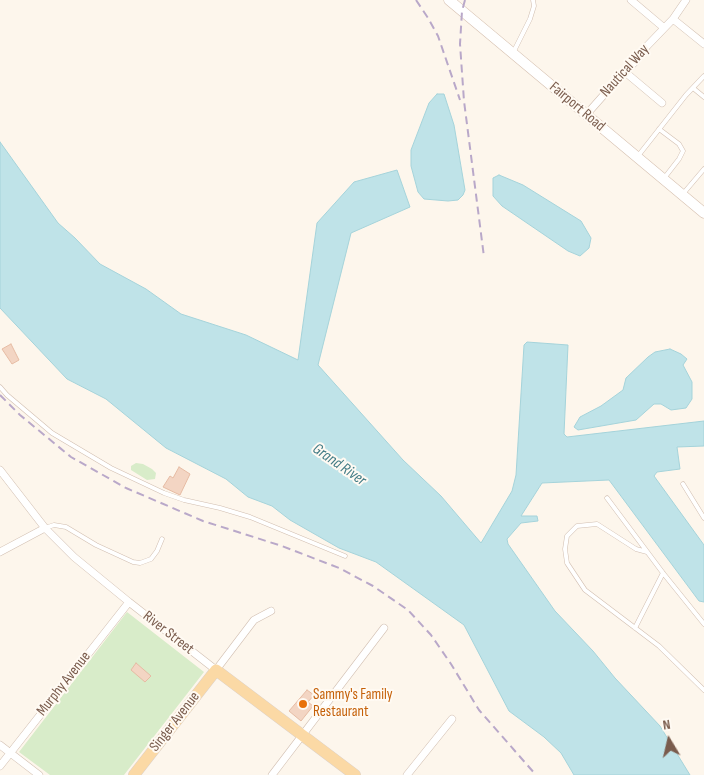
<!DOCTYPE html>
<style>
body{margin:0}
#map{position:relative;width:704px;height:775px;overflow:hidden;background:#fdf6ec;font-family:"Sofia Sans Condensed",sans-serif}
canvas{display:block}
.north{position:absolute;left:644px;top:715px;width:50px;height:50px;-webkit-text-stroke:4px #fffaf3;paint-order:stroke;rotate:351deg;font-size:14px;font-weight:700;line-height:20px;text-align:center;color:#7a5c4d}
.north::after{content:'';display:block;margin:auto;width:18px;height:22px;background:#7a5c4d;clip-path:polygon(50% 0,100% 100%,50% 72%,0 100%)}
</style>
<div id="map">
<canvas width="704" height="775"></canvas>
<div class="north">N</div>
</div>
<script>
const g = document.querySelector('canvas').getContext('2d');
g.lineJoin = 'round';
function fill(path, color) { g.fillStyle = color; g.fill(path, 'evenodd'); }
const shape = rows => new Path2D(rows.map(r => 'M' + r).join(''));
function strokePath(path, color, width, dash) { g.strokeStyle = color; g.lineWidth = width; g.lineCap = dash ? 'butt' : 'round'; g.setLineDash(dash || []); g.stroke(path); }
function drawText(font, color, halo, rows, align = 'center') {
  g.font = font + ' "Sofia Sans Condensed",sans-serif'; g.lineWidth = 4; g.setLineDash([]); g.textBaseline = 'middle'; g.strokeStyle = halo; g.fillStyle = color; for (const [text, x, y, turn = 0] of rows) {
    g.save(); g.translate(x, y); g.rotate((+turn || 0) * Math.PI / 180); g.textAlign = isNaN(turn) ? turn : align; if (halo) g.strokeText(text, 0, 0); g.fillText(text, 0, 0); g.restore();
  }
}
fill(shape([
 [136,463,143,464,152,469,156,473,155,479,147,480,131,470,131,466],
 [127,612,204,672,124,775,50,775,19,752]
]), '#d8ecc9');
const water = shape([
 [437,94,444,94,454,125,465,190,463,195,458,200,448,201,424,199,418,192,411,166,411,150,429,103,437,94],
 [0,142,58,223,75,238,100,264,146,289,181,314,246,335,298,360,317,223,354,182,397,170,410,207,351,233,318,365,403,460,441,496,481,543,512,491,516,475,524,345,527,342,568,345,564,434,567,437,704,421,704,446,677,447,680,469,657,472,654,476,704,545,704,602,699,601,609,480,542,483,521,516,537,516,538,521,521,523,507,539,508,544,555,611,593,651,615,678,660,726,690,775,574,775,561,753,544,737,509,711,464,625,376,562,339,548,290,520,272,506,248,497,226,479,166,448,106,399,67,379,0,308,0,142],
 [499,175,523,185,581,221,591,238,589,248,580,256,568,251,502,206,493,196,493,178,499,175],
 [670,349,681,354,687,359,683,365,692,382,692,399,686,408,671,410,661,404,654,404,636,420,578,430,574,427,580,417,601,406,623,390,626,378,648,357,655,352,670,349]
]);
fill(water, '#bfe3e8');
strokePath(water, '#a5d3da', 1);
const building = shape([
 [11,344,19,360,12,364,2,349,11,344],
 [179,467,190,474,180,495,163,487,170,476,173,478,179,467],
 [136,663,151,676,145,682,131,670,136,663],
 [307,690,314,695,308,702,313,706,301,721,289,711,307,690]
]);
fill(building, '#f3d5c3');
strokePath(building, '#e6bba3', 1);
const lane = shape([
 [513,53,530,19,534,6,533,0],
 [693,88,704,97],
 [659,129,679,144,683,151,679,159,665,177],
 [638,156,686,95,704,76],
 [682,195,704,169],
 [0,387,7,395,52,433,111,468,164,493,184,500,220,508,250,517,345,556],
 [683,484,704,518],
 [607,498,663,573,704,624],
 [45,528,54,525,66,527,96,545,133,562,140,563,151,559,157,551,162,539],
 [647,552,636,549,597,524,577,526,567,536,565,549,567,563,585,590,659,646,704,690],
 [635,628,663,573]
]);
const street = shape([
 [631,0,663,27],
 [673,19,704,44],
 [625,72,662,103],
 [586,115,617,80,635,62,647,46,673,19,686,0],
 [0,470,45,528,74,557,129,602,216,670,254,620,271,611],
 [0,552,45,528],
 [0,745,39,775],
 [0,766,129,602],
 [272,775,384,628],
 [407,775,452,719]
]);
const secondary = shape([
 [449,0,704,213]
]);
const primary = shape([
 [134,775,216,670,355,775]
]);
strokePath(lane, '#d1beb0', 5);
strokePath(street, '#d1beb0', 8);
strokePath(secondary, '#d6c0b0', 11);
strokePath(primary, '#dad1cd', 12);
strokePath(lane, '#fff', 4);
strokePath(street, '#fff', 7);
strokePath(secondary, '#fff', 10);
strokePath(primary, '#fbd9a5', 11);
strokePath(shape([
 [416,0,428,18,438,36,460,100],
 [465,0,462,11,460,44,464,101,484,257],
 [0,395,20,415,71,457,126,488,203,521,282,546,339,568,373,586,408,610,431,635,451,664,479,710,536,775]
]), '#b9a8c9', 2, [8, 5]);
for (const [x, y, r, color] of [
 [303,704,5,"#e8710a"]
]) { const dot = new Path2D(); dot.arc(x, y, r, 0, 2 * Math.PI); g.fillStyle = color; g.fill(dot); strokePath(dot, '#fffaf3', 2); }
drawText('15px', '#7a5c4d', '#fffaf3', [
 ["Nautical Way",625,71,-48],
 ["Fairport Road",577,107,40],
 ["River Street",168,633,38],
 ["Murphy Avenue",64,684,-52],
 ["Singer Avenue",175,722,-52]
]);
drawText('15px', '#c56008', '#fffaf3', [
 ["Sammy's Family",313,695],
 ["Restaurant",313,712]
], 'left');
drawText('italic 16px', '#437c86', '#fffaf3', [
 ["Grand River",339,465,35]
]);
</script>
